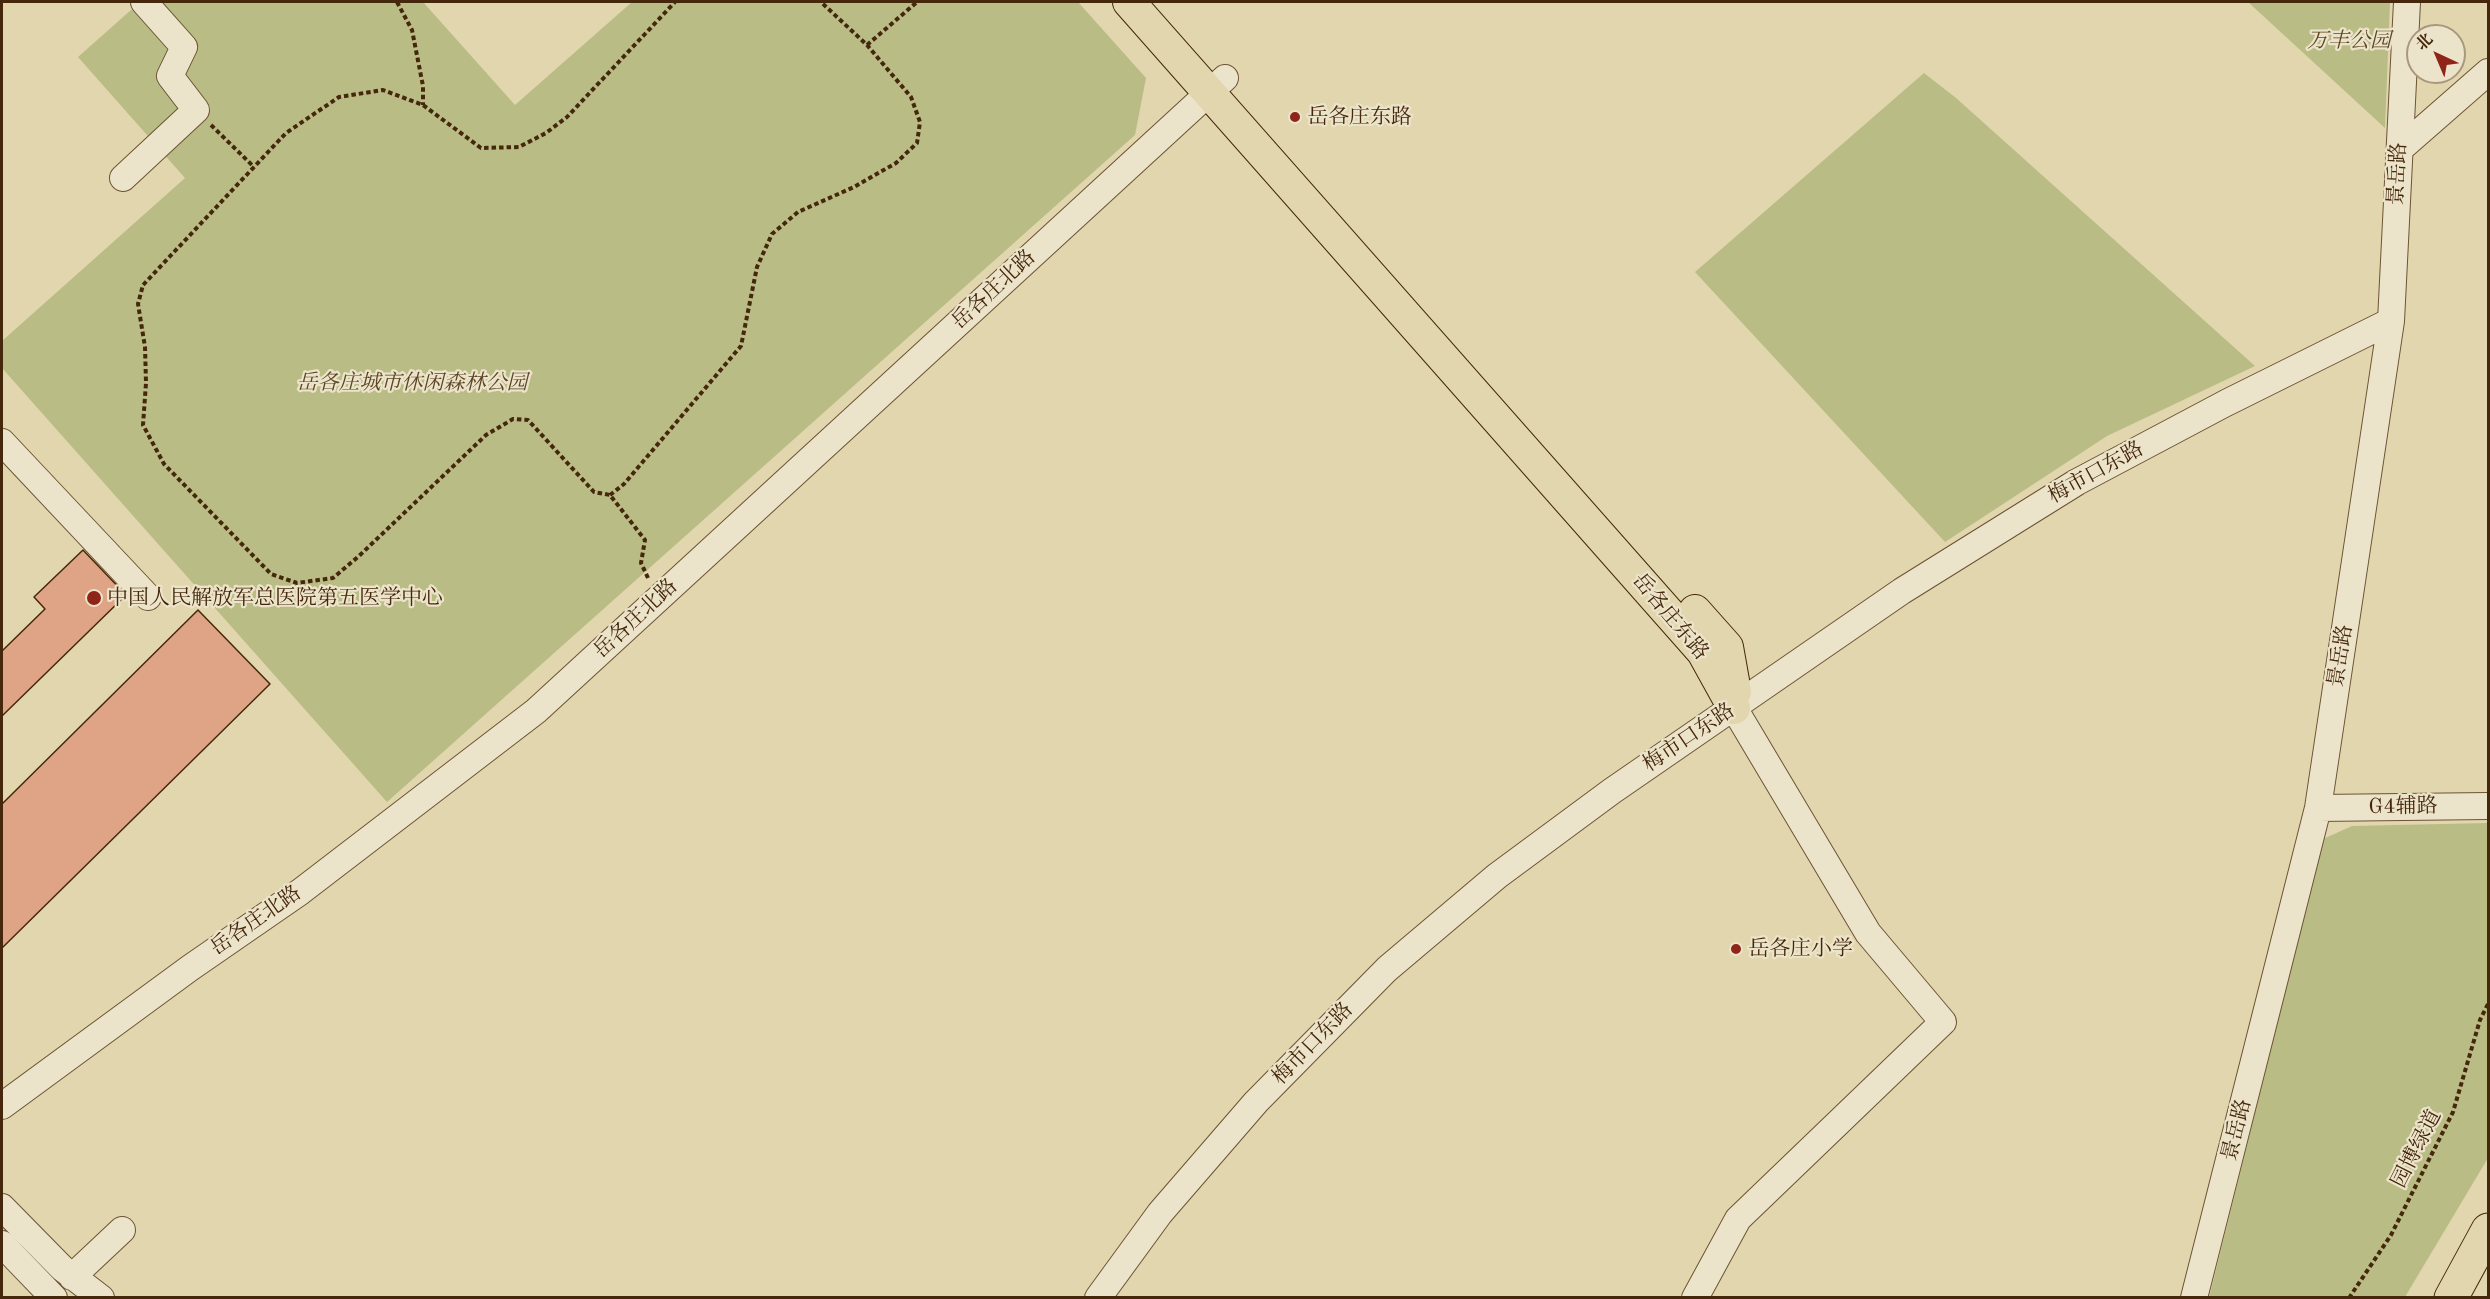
<!DOCTYPE html>
<meta charset="utf-8">
<style>
body{margin:0}
#map{position:relative;width:2490px;height:1299px;overflow:hidden;background:#e1d6ad;font-family:"Old Standard TT","Noto Serif SC",serif}
canvas{display:block}
.frame{position:absolute;inset:0;border:3px solid #45270c;pointer-events:none}
.north{position:absolute;left:2406px;top:24px;width:60px;height:60px;box-sizing:border-box;background:#ece4ca;border:2px solid #a9987e;border-radius:50%;rotate:316deg;font-size:16px;font-weight:700;line-height:24px;text-align:center;color:#45270c}
.north::after{content:'';display:block;margin:auto;width:21px;height:27px;background:#8f2418;clip-path:polygon(50% 0,100% 100%,50% 72%,0 100%)}
</style>
<div id="map">
<canvas width="2490" height="1299"></canvas>
<div class="frame"></div>
<div class="north">北</div>
</div>
<script>
const g = document.querySelector('canvas').getContext('2d');
g.lineJoin = 'round';
function fill(path, color) { g.fillStyle = color; g.fill(path, 'evenodd'); }
const shape = rows => new Path2D(rows.map(r => 'M' + r).join(''));
function strokePath(path, color, width, dash) { g.strokeStyle = color; g.lineWidth = width; g.lineCap = dash ? 'butt' : 'round'; g.setLineDash(dash || []); g.stroke(path); }
function drawText(font, color, halo, rows, align = 'center') {
  g.font = font + ' "Old Standard TT","Noto Serif SC",serif'; g.lineWidth = 4.5; g.setLineDash([]); g.textBaseline = 'middle'; g.strokeStyle = halo; g.fillStyle = color; for (const [text, x, y, turn = 0] of rows) {
    g.save(); g.translate(x, y); g.rotate((+turn || 0) * Math.PI / 180); g.textAlign = isNaN(turn) ? turn : align; if (halo) g.strokeText(text, 0, 0); g.fillText(text, 0, 0); g.restore();
  }
}
fill(shape([
 [140,2,423,2,515,105,632,2,1078,2,1146,78,1135,135,387,802,2,368,2,341,185,178,78,57],
 [2248,2,2390,2,2385,128],
 [1924,73,1956,98,2255,366,2107,436,1945,542,1695,272],
 [2488,823,2488,1158,2405,1297,2209,1298,2323,839,2352,826]
]), '#b9bc85');
const building = shape([
 [83,550,126,595,2,716,2,651,45,609,34,597,83,550],
 [198,610,270,684,2,948,2,804,198,610]
]);
fill(building, '#dfa486');
strokePath(building, '#45270c', 1.5);
const minor = shape([
 [2400,149,2488,72],
 [123,178,196,110,170,76,184,47,144,2],
 [2,442,148,597],
 [2318,808,2488,806],
 [2,1106,190,968,300,892,536,711,1225,78],
 [2,1207,62,1268,101,1298],
 [2,1244,54,1298],
 [72,1277,122,1230],
 [1098,1298,1160,1213,1256,1102,1387,969,1497,876,1612,791,1902,591,2077,482,2226,403,2391,321],
 [1695,1298,1738,1219,1943,1022,1868,933,1734,708],
 [2194,1298,2318,808,2391,321,2407,2]
]);
const major = shape([
 [1129,2,1703,652,1734,708],
 [1695,611,1727,647,1735,692]
]);
const highway = shape([
 [2451,1298,2488,1230]
]);
strokePath(minor, '#6c5334', 28);
strokePath(major, '#45270c', 34);
strokePath(highway, '#45270c', 35);
strokePath(shape([
 [397,2,412,30,423,86,423,105],
 [867,45,917,2],
 [211,125,254,167],
 [610,495,624,484,741,346,757,267,772,234,798,212,854,187,896,163,917,143,920,122,911,97,867,45,821,2],
 [648,578,641,563,645,540,610,495,594,492,528,420,513,419,486,435,359,556,333,578,297,583,271,574,164,464,143,425,146,383,145,347,138,304,143,285,286,133,339,97,383,90,423,105,481,148,519,147,546,133,567,117,675,2],
 [2349,1298,2391,1235,2453,1112,2480,1020,2488,1004]
]), '#45270c', 4, [4.5, 3]);
strokePath(minor, '#ece4ca', 26);
strokePath(major, '#e1d6ad', 32);
strokePath(highway, '#e1d6ad', 33);
for (const [x, y, r, color] of [
 [1295,117,6,"#8f2418"],
 [94,598,8,"#8f2418"],
 [1736,949,6,"#8f2418"]
]) { const dot = new Path2D(); dot.arc(x, y, r, 0, 2 * Math.PI); g.fillStyle = color; g.fill(dot); strokePath(dot, '#ece4ca', 2); }
drawText('italic 21px', '#5c4524', '#ece4ca', [
 ["万丰公园",2349,41],
 ["岳各庄城市休闲森林公园",412,383]
]);
drawText('21px', '#45270c', '#ece4ca', [
 ["岳各庄东路",1307,117],
 ["中国人民解放军总医院第五医学中心",107,598],
 ["岳各庄小学",1748,949]
], 'left');
drawText('21px', '#45270c', '#ece4ca', [
 ["景岳路",2398,174,-87],
 ["岳各庄北路",994,290,-43],
 ["梅市口东路",2096,473,-29],
 ["岳各庄东路",1670,617,50],
 ["岳各庄北路",636,619,-43],
 ["景岳路",2341,656,-81],
 ["梅市口东路",1689,738,-34],
 ["G4辅路",2403,807,-1],
 ["岳各庄北路",256,921,-35],
 ["梅市口东路",1313,1044,-46],
 ["景岳路",2237,1130,-76],
 ["园博绿道",2417,1149,-63]
]);
</script>
